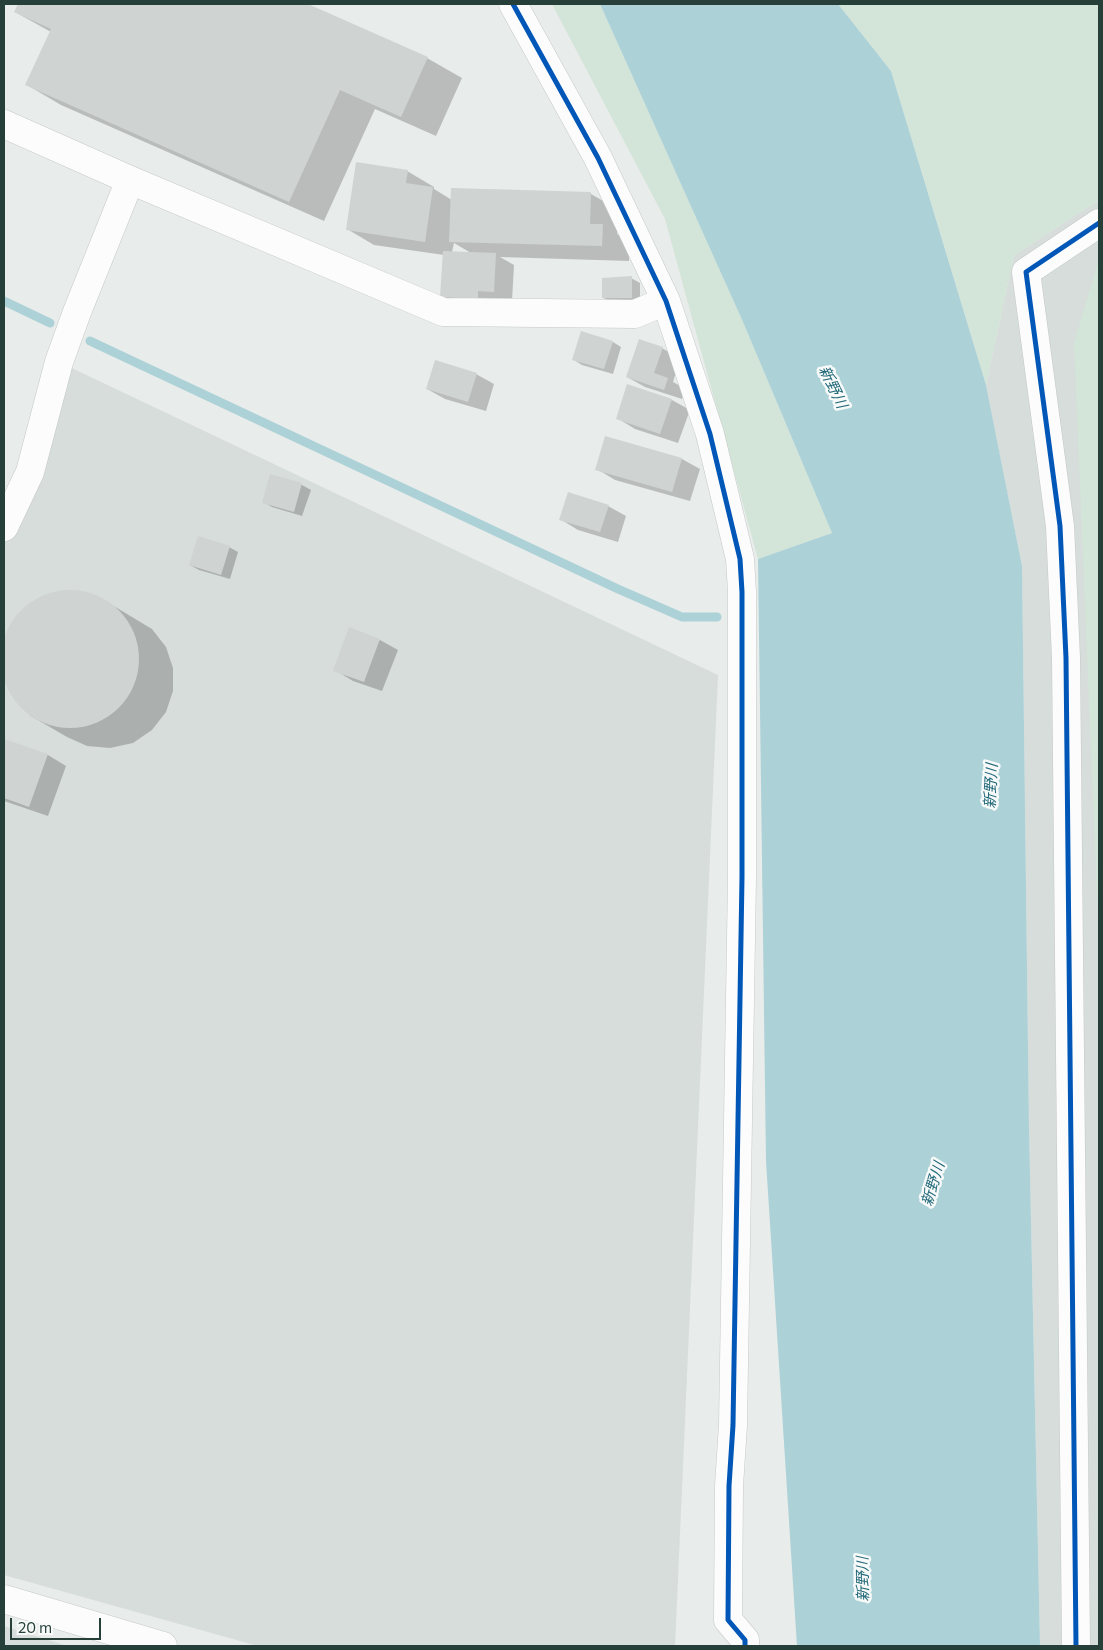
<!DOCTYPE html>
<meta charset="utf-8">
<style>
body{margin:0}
#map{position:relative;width:1103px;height:1650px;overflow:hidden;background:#e8ecea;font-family:Commissioner,sans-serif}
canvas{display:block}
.frame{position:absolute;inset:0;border:5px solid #264039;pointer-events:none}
.scale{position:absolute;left:10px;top:1618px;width:91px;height:22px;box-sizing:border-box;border:2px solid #264039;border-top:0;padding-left:6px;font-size:15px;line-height:18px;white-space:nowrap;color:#264039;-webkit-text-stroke:4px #f7faf9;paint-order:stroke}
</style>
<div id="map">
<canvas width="1103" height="1650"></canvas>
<div class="frame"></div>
<div class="scale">20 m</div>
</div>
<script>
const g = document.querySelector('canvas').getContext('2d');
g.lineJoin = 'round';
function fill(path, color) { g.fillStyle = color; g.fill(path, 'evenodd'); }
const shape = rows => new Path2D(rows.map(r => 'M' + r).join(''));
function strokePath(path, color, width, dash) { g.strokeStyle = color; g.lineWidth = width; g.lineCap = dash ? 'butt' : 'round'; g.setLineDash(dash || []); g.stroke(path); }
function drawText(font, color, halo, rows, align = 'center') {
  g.font = font + ' Commissioner,"Noto Sans JP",sans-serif'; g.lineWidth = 5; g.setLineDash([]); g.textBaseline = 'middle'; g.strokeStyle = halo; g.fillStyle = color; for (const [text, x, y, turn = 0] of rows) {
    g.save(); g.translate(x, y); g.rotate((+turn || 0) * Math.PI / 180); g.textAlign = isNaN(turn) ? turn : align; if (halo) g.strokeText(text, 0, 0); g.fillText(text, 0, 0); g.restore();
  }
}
fill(shape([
 [1099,200,1099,1646,1040,1646,1029,1127,1022,566,986,385,1014,255],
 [59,362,718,675,675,1646,258,1646,4,1575,4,527],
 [4,1626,67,1646,4,1646]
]), '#d6ddda');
fill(shape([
 [552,4,600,4,743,322,832,533,758,559,665,219],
 [838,4,1099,4,1099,200,1014,255,986,385,891,71],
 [1099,259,1099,1054,1098,918,1074,343]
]), '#d3e4d8');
fill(shape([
 [600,4,838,4,891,71,986,385,1022,566,1029,1127,1040,1646,797,1646,766,1161,758,559,832,533,743,322]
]), '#acd1d7');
fill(shape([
 [19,4,305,4,427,58,462,78,436,136,375,109,324,221,61,105,27,85,51,32,15,12],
 [407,171,434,187,434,189,452,200,591,194,617,209,617,234,629,241,629,261,500,257,514,265,512,301,460,307,442,296,444,255,374,245,347,229],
 [454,243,471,253,452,252],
 [631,278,640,283,640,302,612,303,604,298],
 [613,342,621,347,613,374,582,365,574,360],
 [662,348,680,359,673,382,686,389,682,399,645,387,627,377],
 [476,374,494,384,486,411,445,399,427,389],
 [672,400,690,410,678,443,635,429,617,418],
 [682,459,700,469,690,501,615,480,597,469],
 [271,475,302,485,311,490,302,516,272,507,263,502],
 [608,506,626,516,618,542,578,530,560,519],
 [229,547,238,552,230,579,199,570,190,565],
 [75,591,97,596,152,629,166,647,173,668,173,691,166,712,152,730,133,743,110,748,87,746,67,737,31,716,15,700,5,680,4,645,5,637,16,617,32,603,52,593],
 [380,640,398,650,382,691,353,681,335,670],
 [4,740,48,755,66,766,48,816,4,801]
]), '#0003');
strokePath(shape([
 [4,301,50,323],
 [90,341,618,589,682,617,717,617]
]), '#acd1d7', 9);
fill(shape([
 [18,4,308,4,428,57,401,117,340,90,289,202,25,85,51,29,14,12],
 [356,162,408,170,406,183,433,187,425,242,346,230],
 [451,188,591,192,590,224,603,224,602,246,449,242],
 [443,251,496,253,494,292,478,291,478,299,440,297],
 [632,276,632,298,602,298,602,278],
 [581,331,613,341,604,369,572,360],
 [639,339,663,347,654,373,668,378,664,390,626,377],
 [435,360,477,373,468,402,426,389],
 [627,384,672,399,660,434,616,419],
 [605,436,682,458,672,492,595,470],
 [270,474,302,483,294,512,262,503],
 [568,492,609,505,600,532,559,520],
 [198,536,230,546,221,575,189,565],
 '1 659a69 69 0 1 1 138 0a69 69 0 1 1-138 0Z',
 [349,627,380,639,364,682,333,671],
 [4,739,48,754,29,807,4,798]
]), '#cfd3d2');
const street = shape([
 [513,4,598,158,666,301,710,434,740,559,742,592,742,877,733,1425,729,1486,728,1620,745,1640,745,1646],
 [4,124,130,180,443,312,635,314,666,301],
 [4,527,30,472,59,362,77,312,130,180],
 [4,1599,163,1646],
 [1076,1646,1066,658,1060,526,1026,272,1099,223]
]);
strokePath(street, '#c5c9c7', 29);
strokePath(street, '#fcfcfc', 28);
strokePath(shape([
 [513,4,598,158,666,301,710,434,740,559,742,592,742,877,733,1425,729,1486,728,1620,745,1640,745,1646],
 [1076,1646,1066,658,1060,526,1026,272,1099,223]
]), '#0057b8', 5);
drawText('italic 15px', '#226979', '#f7faf9', [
 ["新野川",833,387,64],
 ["新野川",991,786,-87],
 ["新野川",933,1184,-73],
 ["新野川",863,1579,-91]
]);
</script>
